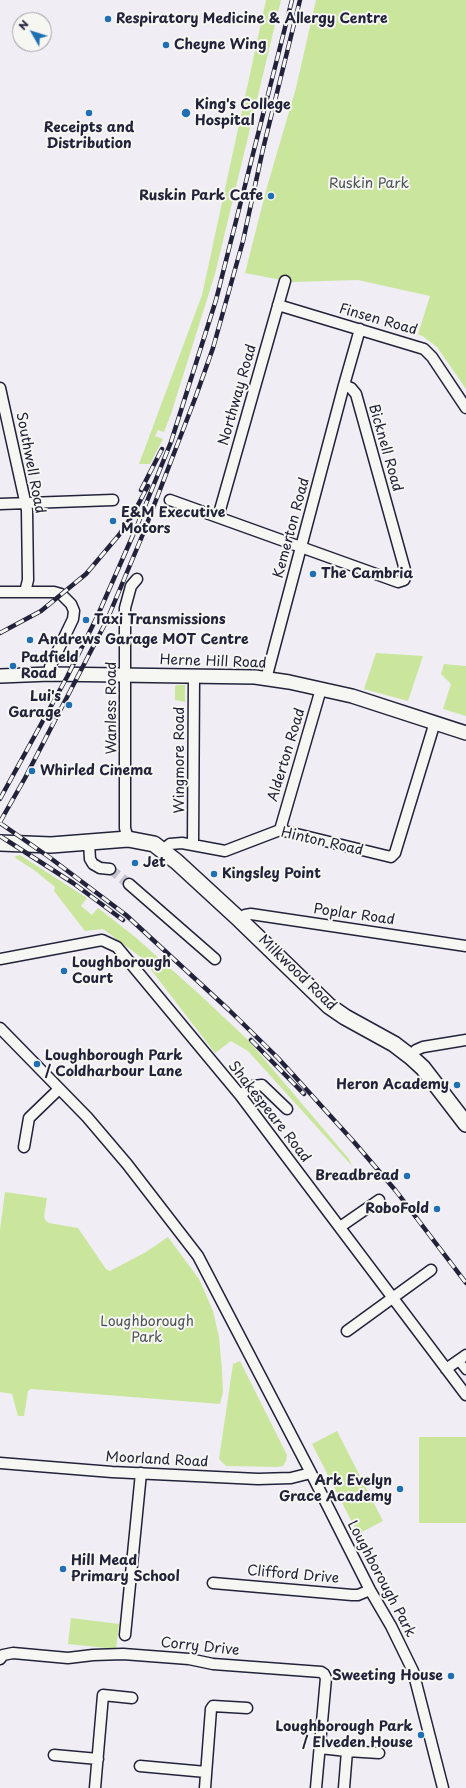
<!DOCTYPE html>
<style>
body{margin:0}
#map{position:relative;width:466px;height:1788px;overflow:hidden;background:#f0edf4;font-family:"Playpen Sans",sans-serif}
canvas{display:block}
.north{position:absolute;left:12px;top:12px;width:40px;height:40px;box-sizing:border-box;background:#f6f6f2;border:1px solid #a1a1a9;border-radius:50%;rotate:309deg;font-size:11px;font-weight:700;line-height:16px;text-align:center;color:#22223b}
.north::after{content:'';display:block;margin:auto;width:14px;height:18px;background:#1f6fb2;clip-path:polygon(50% 0,100% 100%,50% 72%,0 100%)}
</style>
<div id="map">
<canvas width="466" height="1788"></canvas>
<div class="north">N</div>
</div>
<script>
const g = document.querySelector('canvas').getContext('2d');
g.lineJoin = 'round';
function fill(path, color) { g.fillStyle = color; g.fill(path, 'evenodd'); }
const shape = rows => new Path2D(rows.map(r => 'M' + r).join(''));
function strokePath(path, color, width, dash) { g.strokeStyle = color; g.lineWidth = width; g.lineCap = dash ? 'butt' : 'round'; g.setLineDash(dash || []); g.stroke(path); }
function drawText(font, color, halo, rows, align = 'center') {
  g.font = font + ' "Playpen Sans",sans-serif'; g.lineWidth = 4; g.setLineDash([]); g.textBaseline = 'middle'; g.strokeStyle = halo; g.fillStyle = color; for (const [text, x, y, turn = 0] of rows) {
    g.save(); g.translate(x, y); g.rotate((+turn || 0) * Math.PI / 180); g.textAlign = isNaN(turn) ? turn : align; if (halo) g.strokeText(text, 0, 0); g.fillText(text, 0, 0); g.restore();
  }
}
fill(shape([
 [266,0,281,0,215,274,171,414,164,432,158,430,155,436,163,439,150,464,139,464,202,295],
 [316,0,466,0,466,389,437,347,424,337,418,334,430,296,358,280,292,282,245,273,267,187,296,88],
 [376,653,423,656,408,701,364,689],
 [444,664,466,666,466,716,443,709,451,684,441,674],
 [176,685,185,685,185,702,175,700,175,687],
 [20,855,87,898,81,906,92,915,98,908,134,936,198,993,247,1039,349,1159,352,1166,248,1051,231,1041,215,1053,142,958,103,929,85,931,54,891,55,887,34,870,14,857],
 [5,1192,47,1198,44,1217,46,1221,49,1223,78,1228,106,1269,110,1271,146,1252,168,1237,199,1279,213,1311,219,1337,222,1370,223,1392,220,1404,31,1389,28,1391,24,1416,18,1416,12,1394,0,1392,0,1230],
 [240,1361,287,1455,286,1461,283,1466,277,1467,226,1466,219,1459,233,1364],
 [337,1431,383,1521,358,1534,312,1444],
 [419,1437,466,1437,466,1523,419,1523],
 [71,1618,119,1624,116,1649,68,1644]
]), '#cae69d');
strokePath(shape([
 [110,869,129,884]
]), '#c7c4cf', 10, [10, 5]);
const pedestrian = shape([
 [458,1360,466,1370]
]);
const minor = shape([
 [278,305,424,349,432,357,466,408],
 [0,388,27,510,28,580,25,592],
 [170,500,398,582,404,580,405,578,405,570,356,394,351,388,344,385,360,329],
 [0,504,113,500],
 [218,517,285,281],
 [0,592,54,592,61,594,71,604,74,611,73,619,50,667,50,674],
 [266,679,344,385],
 [280,830,321,689],
 [128,839,125,828,125,608,131,586,137,579],
 [89,843,90,859,93,864,100,868,110,869],
 [193,844,194,676],
 [163,850,170,844,182,843,225,851,280,830,391,857,395,853,435,722],
 [129,884,215,959],
 [240,920,245,915,251,914,466,946],
 [0,959,102,940,117,947,240,1095,466,1395],
 [0,1028,87,1117,127,1164,198,1256,311,1473,370,1590,391,1626,413,1671,443,1788],
 [411,1057,416,1050,423,1047,466,1040],
 [240,1095,253,1086,262,1085,287,1109],
 [24,1147,29,1118,59,1089],
 [340,1227,379,1200],
 [347,1331,431,1270],
 [446,1369,466,1355],
 [0,1463,112,1472,258,1479,291,1478,311,1473],
 [213,1583,352,1595,358,1595,370,1590],
 [125,1635,141,1473],
 [0,1659,3,1655,13,1653,68,1658,93,1655,123,1654,189,1659,213,1664,321,1672,324,1674,326,1678,316,1788],
 [320,1748,347,1751,344,1788],
 [347,1751,379,1753],
 [54,1755,98,1759],
 [140,1766,206,1772],
 [95,1788,103,1695,132,1698],
 [205,1788,211,1709,213,1706,247,1708]
]);
const tertiary = shape([
 [0,676,50,674,255,677,289,682,352,696,466,733]
]);
const secondary = shape([
 [0,843,51,845,128,839,154,844,177,862,240,920,329,1006,345,1017,394,1044,411,1057,423,1068,466,1124]
]);
strokePath(pedestrian, '#22223b', 11);
strokePath(minor, '#22223b', 13);
strokePath(tertiary, '#22223b', 16);
strokePath(secondary, '#22223b', 18);
strokePath(pedestrian, '#f6f6f2', 8);
strokePath(minor, '#f6f6f2', 10);
strokePath(tertiary, '#f6f6f2', 13);
strokePath(secondary, '#f6f6f2', 15);
const rail = shape([
 [141,490,162,449],
 [0,633,41,611,86,574,119,535,132,516,148,486],
 [0,799,67,677,97,617,137,526,171,442,216,300,292,0],
 [0,822,25,778,107,620,143,534,196,396,213,348,243,241,263,149,300,0],
 [0,823,49,857,126,915,229,1010,278,1058,354,1142,396,1191,466,1283],
 [0,836,73,883,123,920],
 [251,1040,304,1094]
]);
strokePath(rail, '#22223b', 4.5);
strokePath(rail, '#f6f6f2', 3, [9]);
for (const [x, y, r, color] of [
 [108,19,4,"#1f6fb2"],
 [166,45,4,"#1f6fb2"],
 [89,113,4,"#1f6fb2"],
 [186,113,5,"#1f6fb2"],
 [271,196,4,"#1f6fb2"],
 [113,521,4,"#1f6fb2"],
 [313,574,4,"#1f6fb2"],
 [86,620,4,"#1f6fb2"],
 [30,640,4,"#1f6fb2"],
 [13,666,4,"#1f6fb2"],
 [69,705,4,"#1f6fb2"],
 [32,771,4,"#1f6fb2"],
 [135,863,4,"#1f6fb2"],
 [214,874,4,"#1f6fb2"],
 [64,971,4,"#1f6fb2"],
 [37,1064,4,"#1f6fb2"],
 [457,1085,4,"#1f6fb2"],
 [407,1176,4,"#1f6fb2"],
 [437,1209,4,"#1f6fb2"],
 [400,1489,4,"#1f6fb2"],
 [63,1569,4,"#1f6fb2"],
 [451,1676,4,"#1f6fb2"],
 [421,1735,4,"#1f6fb2"]
]) { const dot = new Path2D(); dot.arc(x, y, r, 0, 2 * Math.PI); g.fillStyle = color; g.fill(dot); strokePath(dot, '#f6f6f2', 1.5); }
drawText('bold 14px', '#22223b', '#f6f6f2', [
 ["Respiratory Medicine & Allergy Centre",116,19],
 ["Cheyne Wing",174,45],
 ["King's College",195,105],
 ["Hospital",195,121],
 ["Receipts and",89,128,"center"],
 ["Distribution",89,144,"center"],
 ["Ruskin Park Cafe",263,196,"right"],
 ["E&M Executive",121,513],
 ["Motors",121,529],
 ["The Cambria",321,574],
 ["Taxi Transmissions",94,620],
 ["Andrews Garage MOT Centre",38,640],
 ["Padfield",21,658],
 ["Road",21,674],
 ["Lui's",61,697,"right"],
 ["Garage",61,713,"right"],
 ["Whirled Cinema",40,771],
 ["Jet",143,863],
 ["Kingsley Point",222,874],
 ["Loughborough",72,963],
 ["Court",72,979],
 ["Loughborough Park",45,1056],
 ["/ Coldharbour Lane",45,1072],
 ["Heron Academy",449,1085,"right"],
 ["Breadbread",399,1176,"right"],
 ["RoboFold",429,1209,"right"],
 ["Ark Evelyn",392,1481,"right"],
 ["Grace Academy",392,1497,"right"],
 ["Hill Mead",71,1561],
 ["Primary School",71,1577],
 ["Sweeting House",443,1676,"right"],
 ["Loughborough Park",413,1727,"right"],
 ["/ Elveden House",413,1743,"right"]
], 'left');
drawText('14px', '#4c5354', '#f6f6f2', [
 ["Ruskin Park",369,184],
 ["Loughborough",147,1322],
 ["Park",147,1338]
]);
drawText('14px', '#22223b', '#f6f6f2', [
 ["Finsen Road",378,320,16],
 ["Northway Road",238,395,-74],
 ["Bicknell Road",385,448,74],
 ["Southwell Road",30,463,79],
 ["Kemerton Road",292,528,-75],
 ["Herne Hill Road",213,662,2],
 ["Wanless Road",112,708,-90],
 ["Alderton Road",287,755,-73],
 ["Wingmore Road",180,760,-90],
 ["Hinton Road",322,842,13],
 ["Poplar Road",354,915,8],
 ["Milkwood Road",297,973,44],
 ["Shakespeare Road",269,1112,52],
 ["Moorland Road",157,1460,3],
 ["Clifford Drive",293,1575,5],
 ["Loughborough Park",381,1579,62],
 ["Corry Drive",200,1647,6]
]);
</script>
